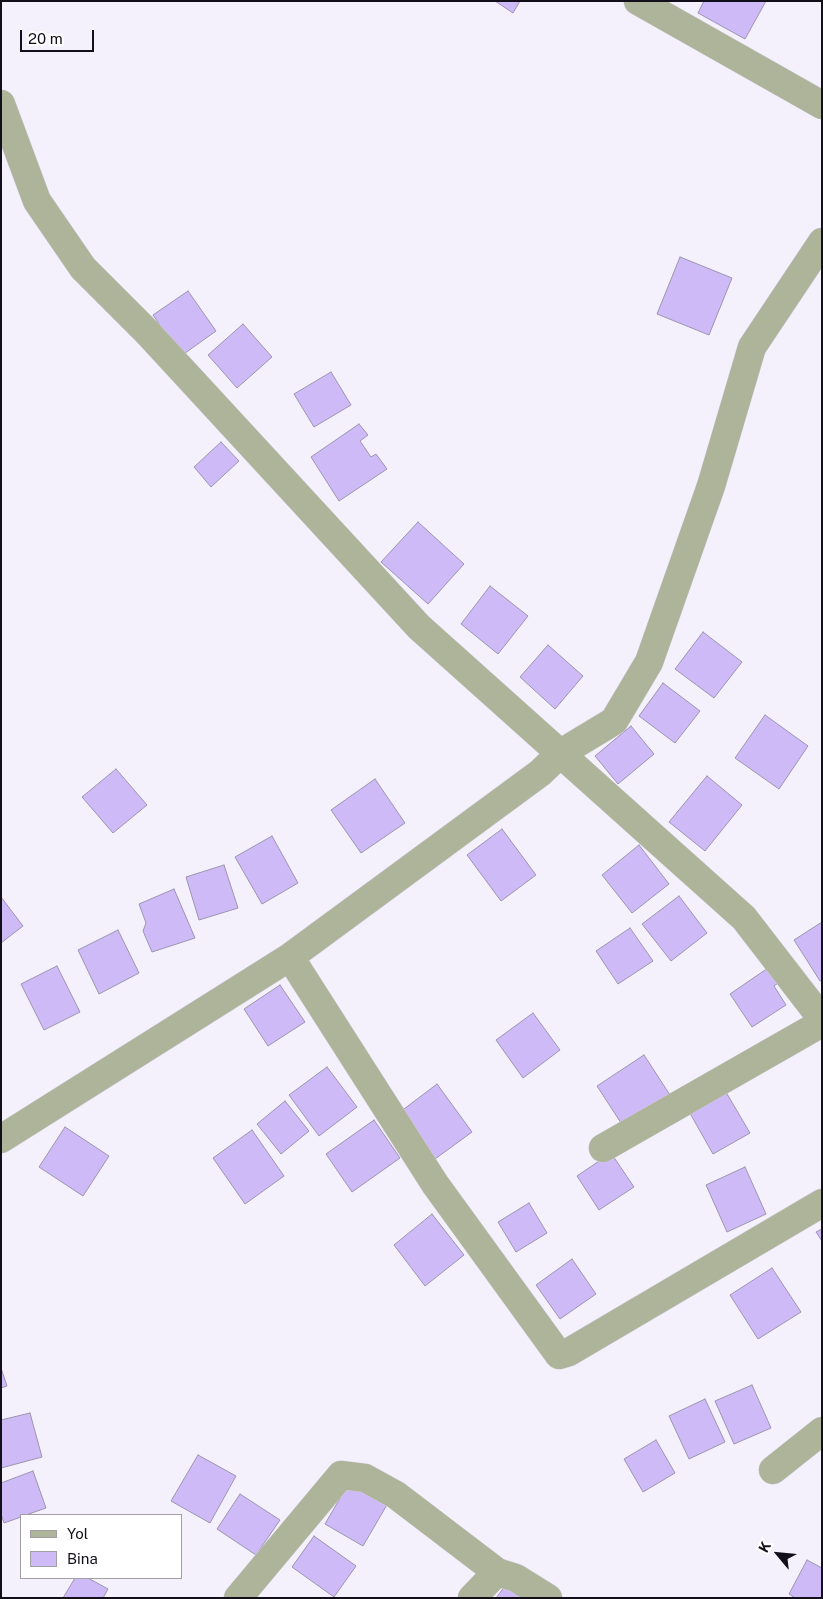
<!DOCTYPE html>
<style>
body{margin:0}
#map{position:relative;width:823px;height:1599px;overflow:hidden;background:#f4f1fd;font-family:"Public Sans",sans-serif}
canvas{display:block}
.frame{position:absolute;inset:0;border:2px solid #130f1a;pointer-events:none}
.legend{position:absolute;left:20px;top:1514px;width:162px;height:65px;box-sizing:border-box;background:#fff;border:1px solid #a19fa3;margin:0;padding:6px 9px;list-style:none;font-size:15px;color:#130f1a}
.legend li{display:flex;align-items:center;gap:10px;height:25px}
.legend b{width:25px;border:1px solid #a19fa3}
.north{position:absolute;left:753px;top:1529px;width:50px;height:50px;-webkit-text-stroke:4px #fff;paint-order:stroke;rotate:298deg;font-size:14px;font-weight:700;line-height:20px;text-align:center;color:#130f1a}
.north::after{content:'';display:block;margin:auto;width:18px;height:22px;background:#130f1a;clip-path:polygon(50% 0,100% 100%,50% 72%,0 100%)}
.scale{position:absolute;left:20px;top:30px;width:74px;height:22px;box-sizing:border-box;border:2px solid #130f1a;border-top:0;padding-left:6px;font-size:15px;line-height:18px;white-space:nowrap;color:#130f1a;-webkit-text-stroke:4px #fff;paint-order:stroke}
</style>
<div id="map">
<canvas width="823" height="1599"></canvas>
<div class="frame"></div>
<ul class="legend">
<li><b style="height:6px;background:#adb499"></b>Yol</li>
<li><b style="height:14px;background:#cdbaf7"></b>Bina</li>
</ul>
<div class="north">K</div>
<div class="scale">20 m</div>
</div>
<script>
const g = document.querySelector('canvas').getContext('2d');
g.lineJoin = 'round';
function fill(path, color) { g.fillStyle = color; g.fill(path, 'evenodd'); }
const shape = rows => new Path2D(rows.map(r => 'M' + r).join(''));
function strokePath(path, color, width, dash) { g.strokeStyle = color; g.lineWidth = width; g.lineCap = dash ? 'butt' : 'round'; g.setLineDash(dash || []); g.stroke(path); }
const building = shape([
 [495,1,520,1,513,13,495,1],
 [704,1,766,1,745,39,698,13,704,1],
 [680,257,732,278,709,335,657,314,680,257],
 [188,291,216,331,181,356,153,315,188,291],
 [243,324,272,357,237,388,208,355,243,324],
 [331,372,351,405,314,427,294,394,331,372],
 [359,424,368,435,360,441,371,457,376,454,387,469,339,501,311,457,359,424],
 [221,442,239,461,211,487,194,467,221,442],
 [418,522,464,564,428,604,381,562,418,522],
 [490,586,528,616,498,654,461,624,490,586],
 [703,632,742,662,714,698,675,669,703,632],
 [548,645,583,676,555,709,520,677,548,645],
 [663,683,700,711,675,743,639,716,663,683],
 [765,715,808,746,779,789,735,758,765,715],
 [631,726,654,754,618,784,595,756,631,726],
 [116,769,147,805,113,833,82,797,116,769],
 [707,776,742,805,705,851,669,822,707,776],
 [375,779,405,823,361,853,331,810,375,779],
 [502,829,536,875,501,901,467,855,502,829],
 [272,836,298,883,262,904,235,857,272,836],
 [639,845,669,884,632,913,602,875,639,845],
 [224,865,238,908,199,920,186,877,224,865],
 [174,889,195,938,152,952,143,931,146,923,139,904,174,889],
 [679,896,707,933,671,961,642,924,679,896],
 [1,897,23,926,1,943,1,897],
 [822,922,822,980,820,981,794,940,822,922],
 [630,928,653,961,618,984,596,951,630,928],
 [118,930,139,973,99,994,78,950,118,930],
 [57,966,80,1012,44,1030,21,984,57,966],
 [768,968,778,983,774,986,786,1005,752,1027,730,994,768,968],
 [280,985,305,1022,268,1046,244,1009,280,985],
 [533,1013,560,1050,523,1078,496,1040,533,1013],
 [644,1055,670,1095,623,1126,597,1086,644,1055],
 [327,1067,357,1107,319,1136,289,1095,327,1067],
 [437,1084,472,1132,435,1159,400,1112,437,1084],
 [723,1087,750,1133,713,1154,687,1108,723,1087],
 [285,1101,309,1131,281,1154,257,1124,285,1101],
 [374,1120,400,1158,352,1192,326,1154,374,1120],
 [65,1127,109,1156,83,1196,39,1167,65,1127],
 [252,1130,284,1176,245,1204,213,1158,252,1130],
 [611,1153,634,1187,599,1210,577,1176,611,1153],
 [745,1167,766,1214,727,1232,706,1185,745,1167],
 [529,1203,547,1233,516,1252,498,1222,529,1203],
 [432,1214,464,1255,425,1286,394,1245,432,1214],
 [822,1229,822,1241,816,1232,822,1229],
 [572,1259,596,1294,560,1319,536,1285,572,1259],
 [772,1268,801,1312,758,1339,730,1295,772,1268],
 [1,1368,7,1386,1,1388,1,1368],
 [752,1385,771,1428,734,1444,715,1401,752,1385],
 [705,1399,725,1442,689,1459,669,1416,705,1399],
 [30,1413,42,1457,1,1468,1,1420,30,1413],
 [656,1440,675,1473,643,1492,624,1459,656,1440],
 [198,1455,236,1476,210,1523,171,1501,198,1455],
 [33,1471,46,1508,26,1515,21,1515,21,1517,4,1523,1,1514,1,1483,33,1471],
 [350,1481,388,1503,363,1546,325,1524,350,1481],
 [240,1494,280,1520,256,1555,217,1529,240,1494],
 [314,1536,356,1566,334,1597,292,1567,314,1536],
 [807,1560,822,1568,822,1598,795,1598,789,1594,807,1560],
 [75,1578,88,1578,108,1589,103,1598,63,1598,75,1578],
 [505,1586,522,1598,496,1598,505,1586]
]);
fill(building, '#cdbaf7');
strokePath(building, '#9c94b0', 1);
const minor = shape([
 [638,1,822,105],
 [1,104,37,201,83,268,147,332,419,627,744,918,822,1019],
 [290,957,435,1184,559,1355,569,1352,822,1203],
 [1,1139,290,957,540,773,561,753,614,721,649,662,711,486,752,347,822,242],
 [603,1148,822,1023],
 [773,1470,822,1431],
 [238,1598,341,1475,365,1478,396,1495,497,1572,516,1578,548,1598],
 [472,1598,497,1572]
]);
strokePath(minor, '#d0cdd9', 29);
strokePath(minor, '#adb499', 28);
</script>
